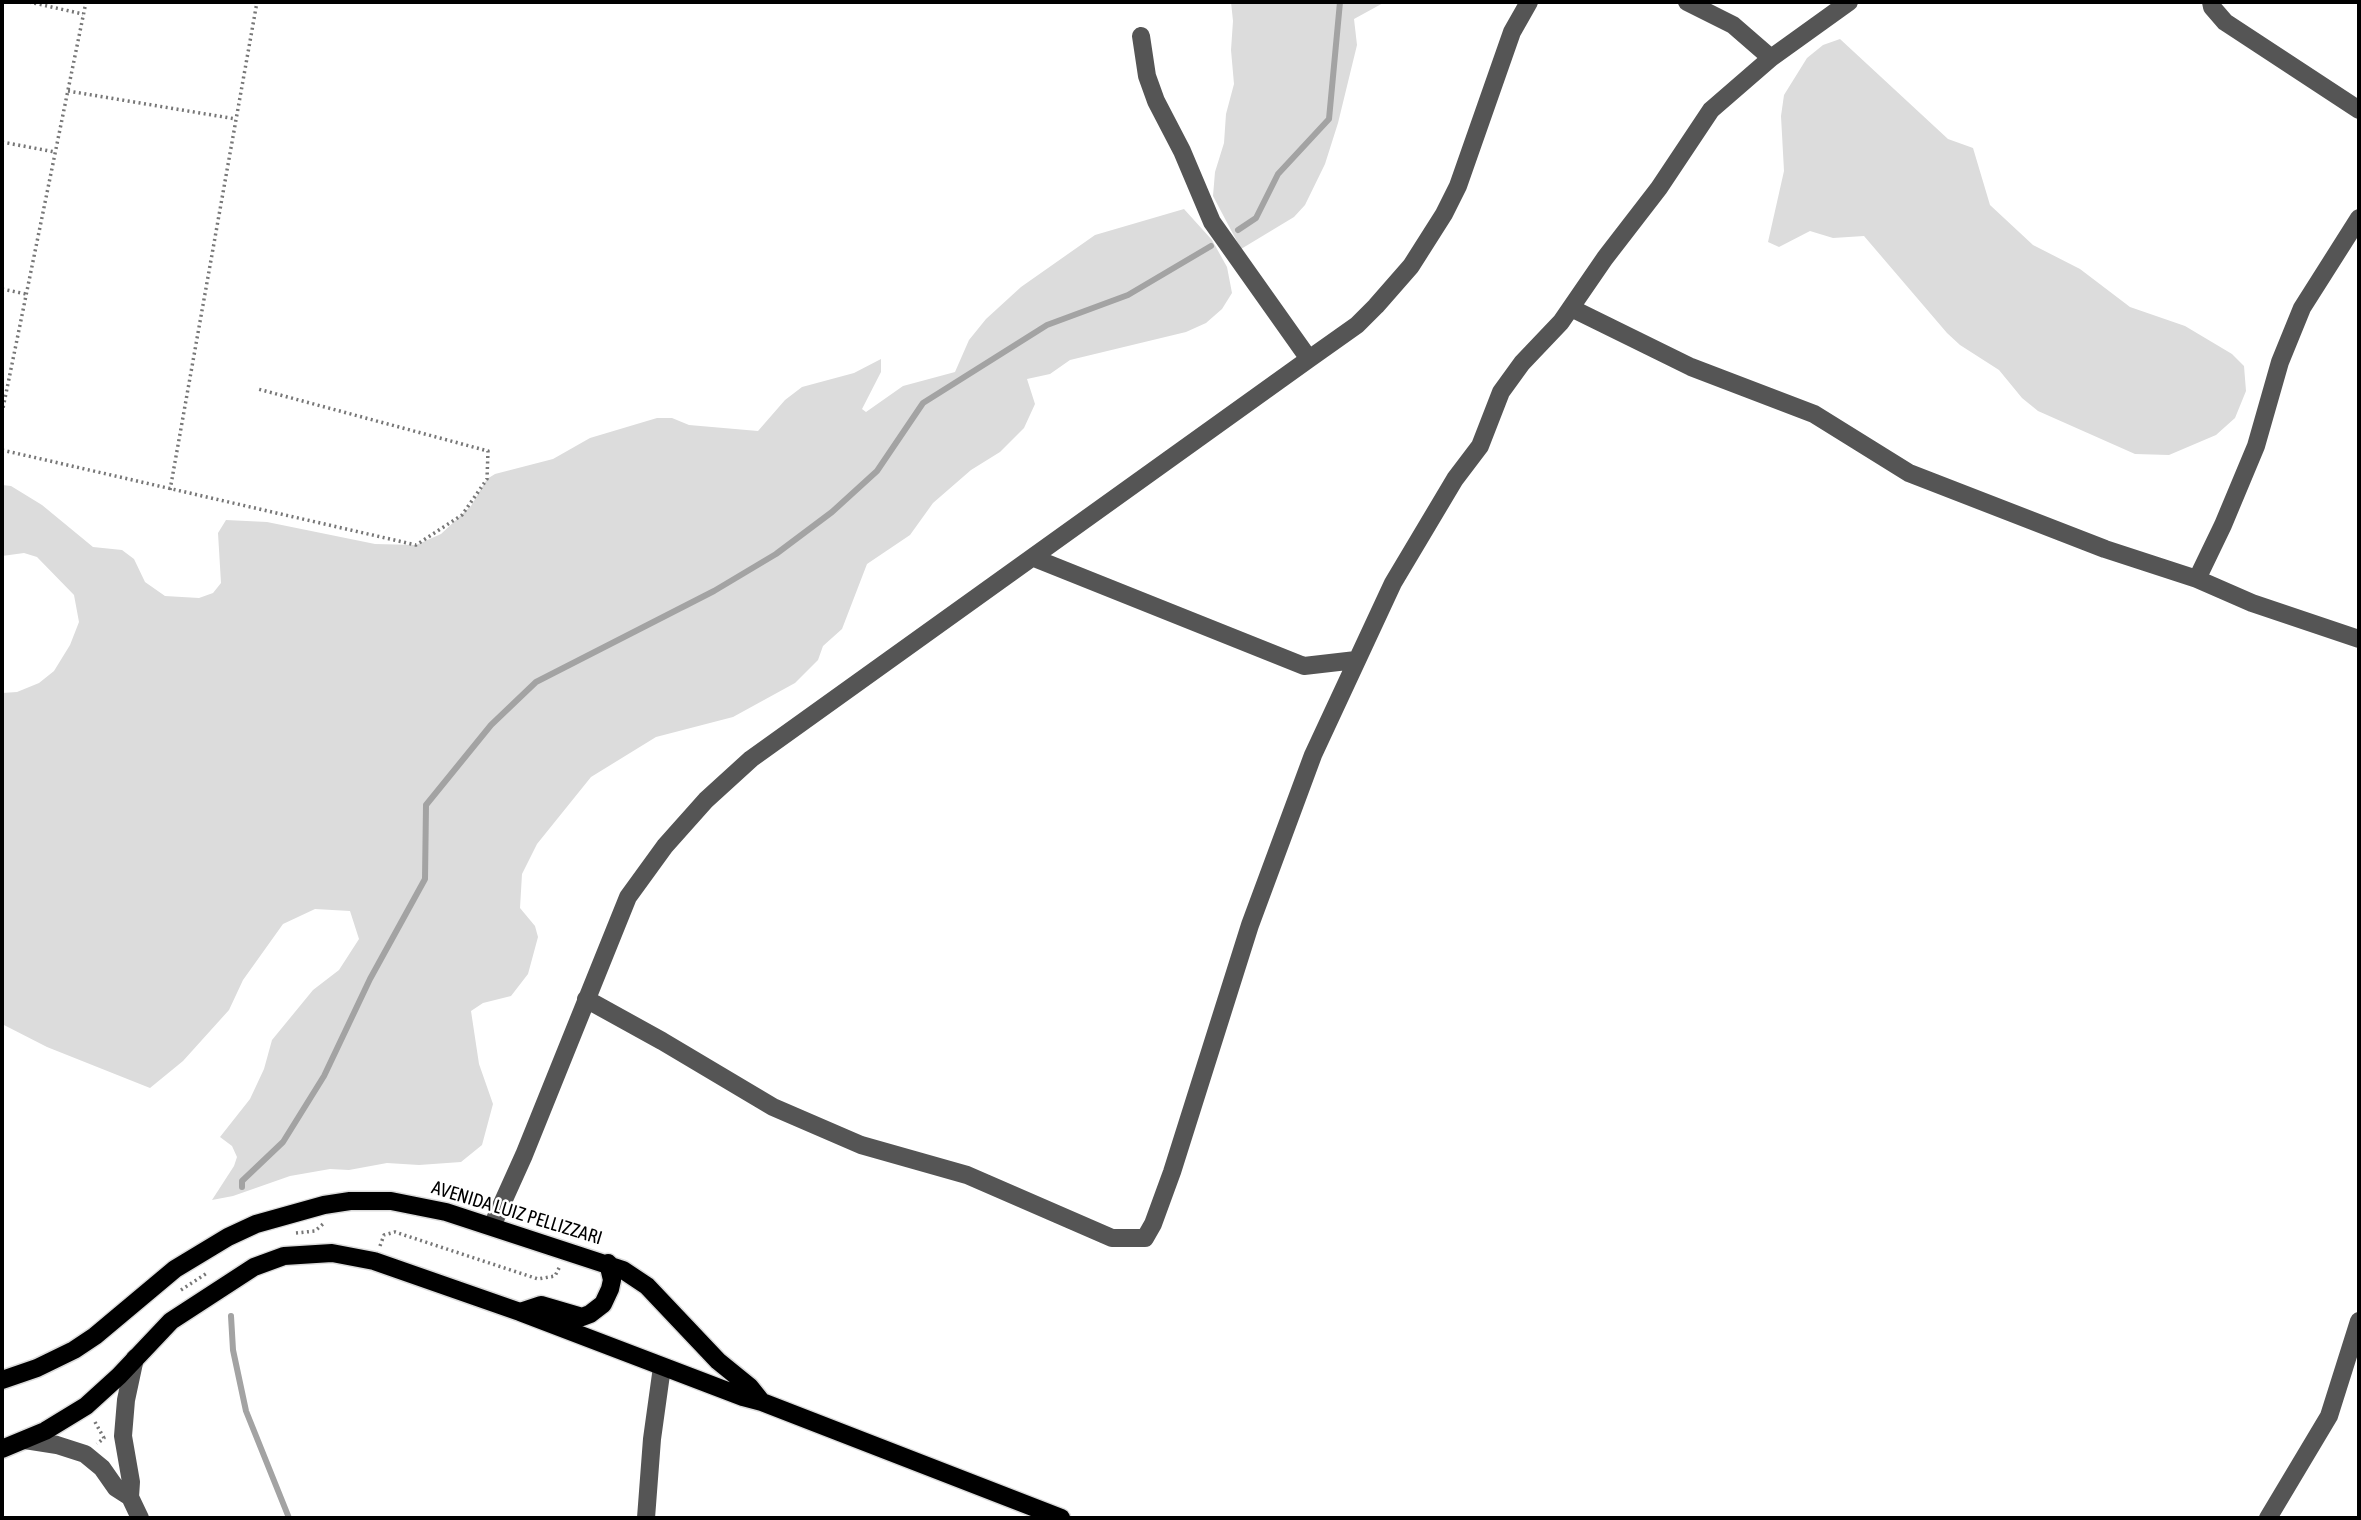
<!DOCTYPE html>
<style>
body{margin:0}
#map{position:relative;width:2361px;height:1520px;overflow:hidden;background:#fff;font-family:"Asap Condensed",sans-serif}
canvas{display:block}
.frame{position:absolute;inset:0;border:4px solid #000;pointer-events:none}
</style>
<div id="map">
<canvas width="2361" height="1520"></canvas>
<div class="frame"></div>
</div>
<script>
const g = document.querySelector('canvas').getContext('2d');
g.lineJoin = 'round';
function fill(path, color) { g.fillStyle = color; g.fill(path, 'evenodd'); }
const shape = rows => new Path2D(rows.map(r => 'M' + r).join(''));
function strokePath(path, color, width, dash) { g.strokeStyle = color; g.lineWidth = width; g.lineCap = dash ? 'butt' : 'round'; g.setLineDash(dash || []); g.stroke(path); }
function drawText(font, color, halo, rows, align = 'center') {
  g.font = font + ' "Asap Condensed",sans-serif'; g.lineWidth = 5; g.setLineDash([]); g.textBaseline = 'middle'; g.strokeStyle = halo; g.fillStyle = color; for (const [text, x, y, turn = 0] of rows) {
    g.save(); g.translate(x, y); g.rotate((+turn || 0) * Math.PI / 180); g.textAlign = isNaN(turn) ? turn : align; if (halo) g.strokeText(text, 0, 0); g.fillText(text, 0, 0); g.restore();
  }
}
fill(shape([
 [1231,2,1385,2,1354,19,1357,45,1338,123,1325,164,1305,205,1294,217,1241,249,1213,196,1215,172,1224,143,1226,114,1234,84,1231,50,1233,21],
 [1840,39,1948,139,1973,148,1990,205,2033,245,2080,269,2130,307,2185,326,2232,354,2244,366,2246,391,2235,418,2216,435,2169,455,2135,454,2038,411,2022,398,1999,370,1960,345,1947,333,1864,236,1833,238,1810,231,1779,247,1768,242,1784,171,1781,116,1784,95,1807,58,1823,45],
 [1184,209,1212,240,1227,267,1232,293,1222,309,1206,323,1186,332,1070,360,1050,374,1027,379,1035,404,1024,428,1000,452,971,470,933,503,910,535,867,564,842,629,823,646,818,660,795,683,733,717,656,737,591,777,537,844,522,874,520,908,535,926,538,937,528,974,511,996,483,1003,471,1011,479,1064,493,1104,482,1145,461,1162,419,1165,387,1163,349,1170,330,1169,290,1176,233,1196,212,1200,234,1166,237,1157,232,1146,220,1137,250,1099,264,1069,272,1040,313,990,339,970,359,939,350,911,315,909,283,924,243,980,229,1010,183,1061,150,1088,47,1047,2,1024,2,693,17,692,39,683,54,671,70,645,79,622,74,595,37,557,24,553,2,556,2,485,11,486,42,505,93,547,122,550,134,559,145,582,165,596,199,598,213,593,221,583,218,533,226,520,267,522,375,544,416,545,441,534,471,506,487,479,495,474,553,459,590,438,657,418,672,418,689,425,758,431,785,400,802,387,854,373,881,359,881,372,862,409,866,412,903,386,955,372,969,340,986,319,1021,287,1095,235]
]), '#dcdcdc');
strokePath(shape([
 [1238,230,1256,218,1278,174,1329,119,1340,2],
 [242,1187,242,1181,283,1142,324,1076,370,979,425,879,426,805,491,725,536,682,714,591,776,554,832,512,877,471,923,403,1047,325,1128,295,1211,246],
 [231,1316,233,1350,246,1411,289,1518]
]), '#a3a3a3', 6);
const major = shape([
 [520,1312,541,1305,582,1317,590,1314,603,1304,610,1289,612,1280,608,1263],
 [2,1380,37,1368,74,1350,95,1336,175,1269,228,1237,256,1224,324,1205,350,1201,391,1201,446,1212,623,1270,647,1286,718,1361,750,1387,762,1402],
 [2,1449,45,1431,86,1406,119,1376,171,1321,254,1267,284,1256,332,1253,374,1261,520,1312,743,1397,762,1402,1061,1518]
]);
strokePath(major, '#dbdbdb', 21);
strokePath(shape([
 [29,2,83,14],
 [68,91,236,119],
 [2,142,55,152],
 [2,289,26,294],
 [2,413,86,2],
 [2,450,416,545,462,515,487,479,488,451,258,389],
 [170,490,257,2],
 [296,1233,315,1231,323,1224],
 [380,1246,384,1235,395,1232,538,1279,555,1276,560,1266],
 [181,1290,207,1273],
 [95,1422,104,1438,97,1444]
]), '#777', 3.5, [2, 3.5]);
strokePath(shape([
 [1687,2,1733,25,1771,58],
 [2211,2,2212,7,2225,22,2359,110],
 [1141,36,1147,76,1156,101,1182,151,1212,222,1309,359],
 [1571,308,1691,367,1814,414,1909,473,2105,549,2197,579,2252,603,2359,639],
 [1034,558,1304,666,1356,660],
 [2197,579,2223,525,2256,446,2280,362,2302,308,2359,218],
 [586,999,662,1041,773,1107,861,1145,967,1175,1112,1238,1145,1238,1153,1224,1172,1172,1250,925,1313,755,1393,583,1455,479,1480,446,1501,392,1522,363,1561,322,1605,258,1659,188,1711,110,1771,58,1849,2],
 [492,1226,524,1155,628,897,665,846,706,800,751,759,1309,359,1357,325,1376,306,1411,266,1444,214,1458,186,1512,32,1529,2],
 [135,1358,126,1400,123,1436,131,1482,130,1497,140,1518],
 [25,1440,57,1445,85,1454,102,1468,116,1488,130,1497],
 [646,1518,652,1439,662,1367],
 [2268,1518,2329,1416,2359,1321]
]), '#555', 18);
strokePath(major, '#000', 18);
drawText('19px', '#000', '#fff', [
 ["AVENIDA LUIZ PELLIZZARI",517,1213,17]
]);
</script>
